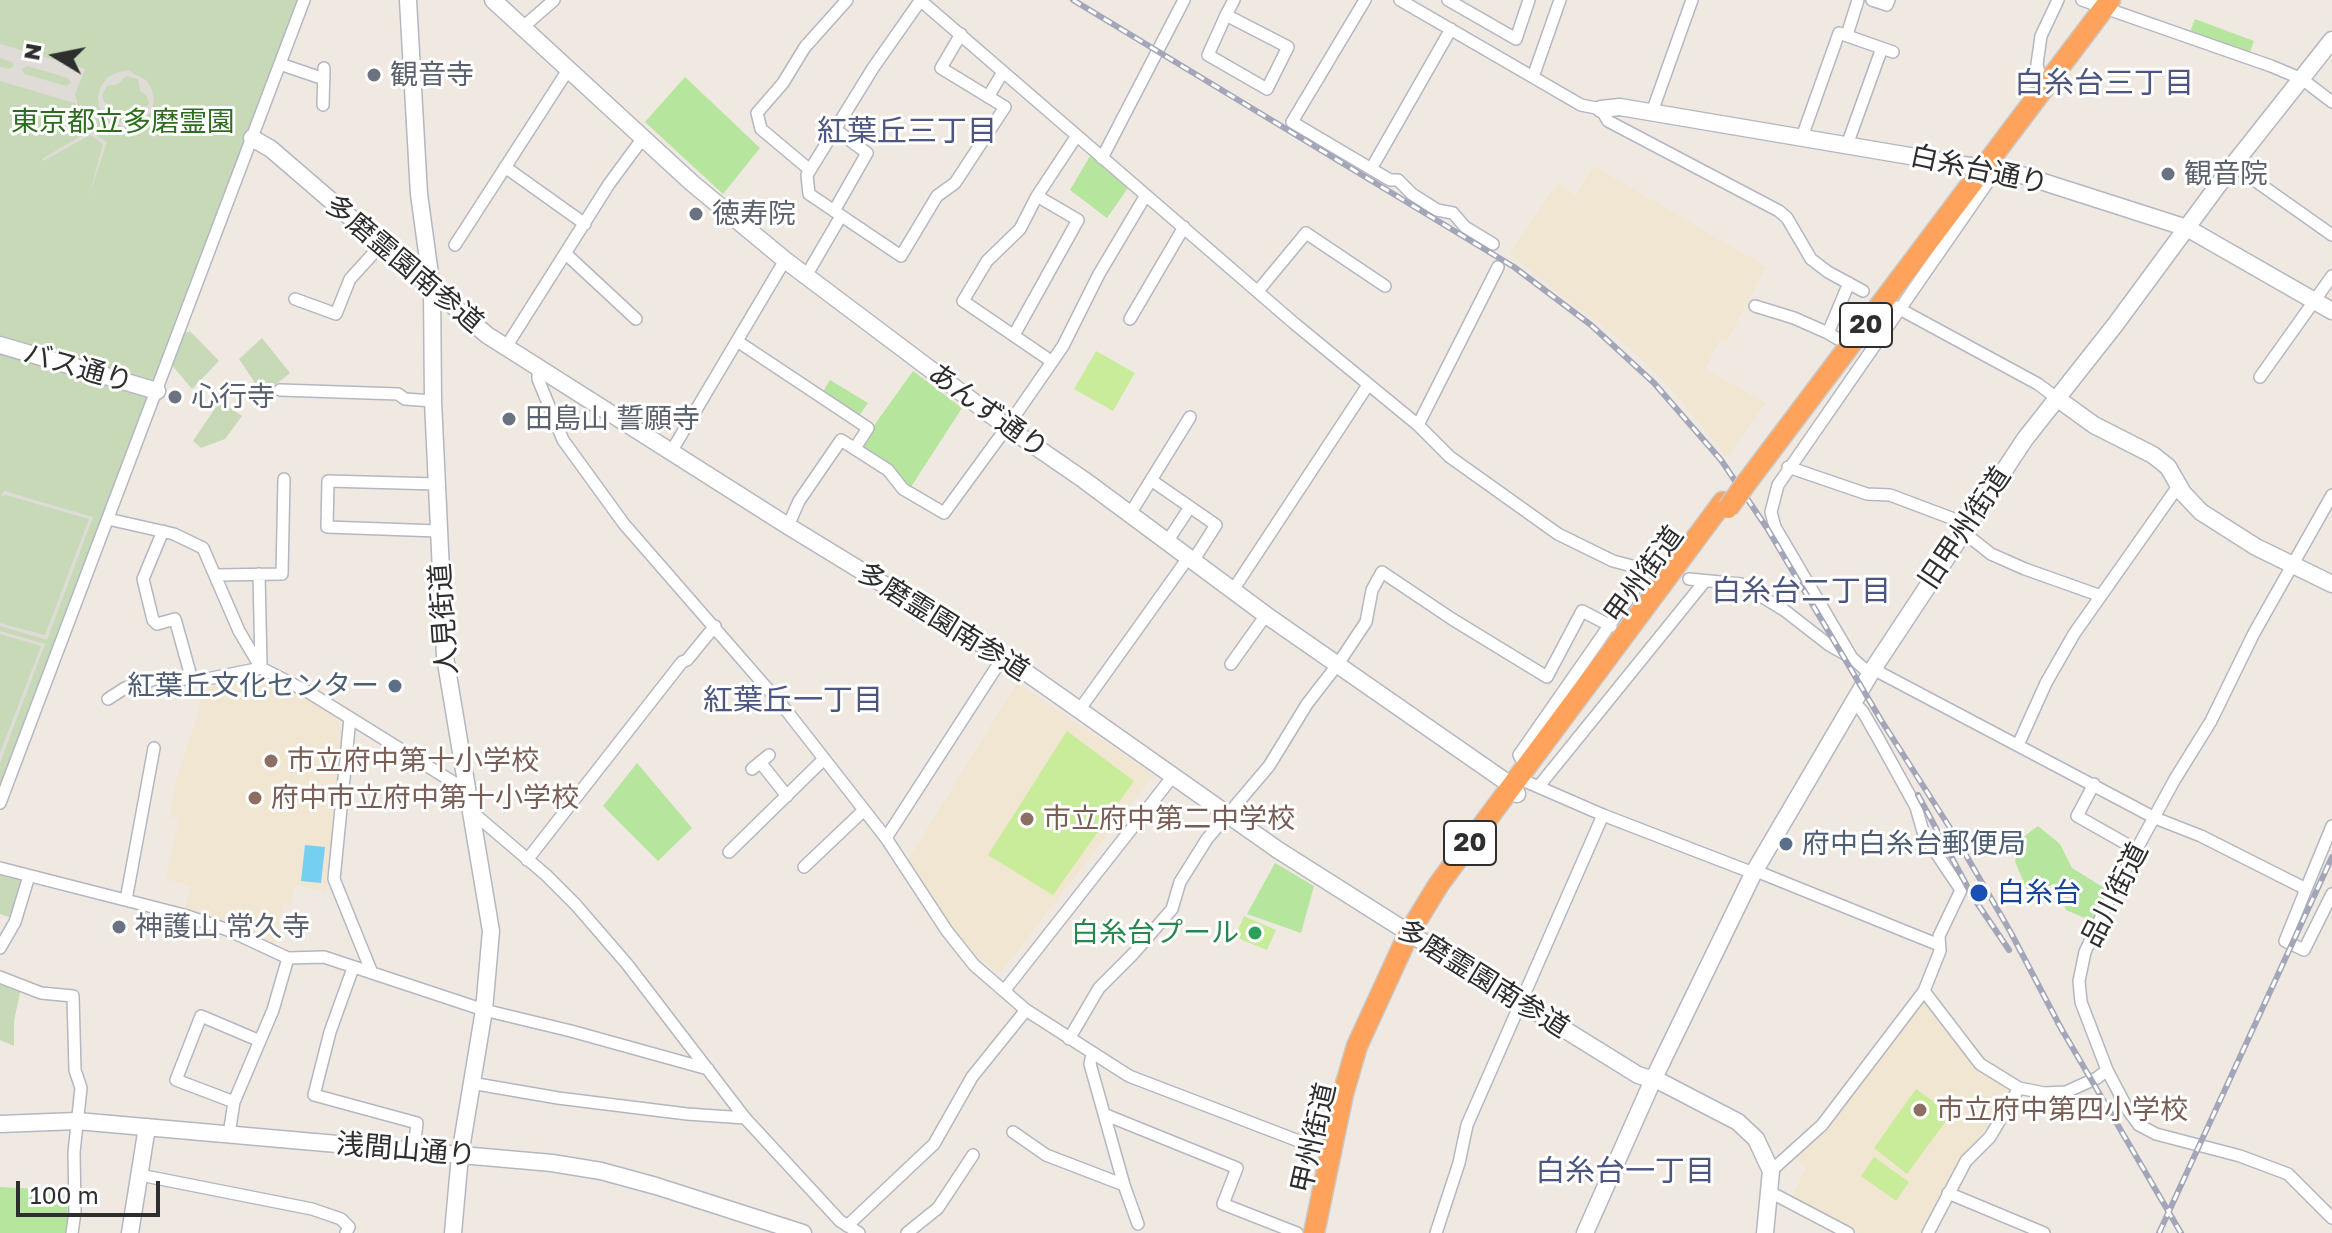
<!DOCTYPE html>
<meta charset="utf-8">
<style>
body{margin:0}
#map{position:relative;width:2332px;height:1233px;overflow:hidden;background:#efe9e1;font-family:"Golos Text",sans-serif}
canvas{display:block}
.north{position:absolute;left:16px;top:16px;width:80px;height:80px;-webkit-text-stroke:6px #fff;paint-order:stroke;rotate:280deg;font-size:22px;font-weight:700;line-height:32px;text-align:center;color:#2e2e2e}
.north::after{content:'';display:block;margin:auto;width:28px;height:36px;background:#2e2e2e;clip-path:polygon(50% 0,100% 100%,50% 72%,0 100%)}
.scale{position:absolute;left:16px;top:1181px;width:144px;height:36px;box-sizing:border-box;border:4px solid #2e2e2e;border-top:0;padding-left:10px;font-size:24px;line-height:28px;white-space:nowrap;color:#2e2e2e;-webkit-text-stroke:6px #fff;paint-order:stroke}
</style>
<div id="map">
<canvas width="2332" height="1233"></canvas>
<div class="north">N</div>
<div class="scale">100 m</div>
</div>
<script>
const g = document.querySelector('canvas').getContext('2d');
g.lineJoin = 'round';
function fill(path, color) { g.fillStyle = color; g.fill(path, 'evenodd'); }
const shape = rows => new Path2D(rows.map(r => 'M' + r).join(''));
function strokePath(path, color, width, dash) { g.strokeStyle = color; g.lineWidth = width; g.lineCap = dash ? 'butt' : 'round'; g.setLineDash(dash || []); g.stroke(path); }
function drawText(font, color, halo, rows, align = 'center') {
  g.font = font + ' "Golos Text","Noto Sans JP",sans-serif'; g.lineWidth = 6; g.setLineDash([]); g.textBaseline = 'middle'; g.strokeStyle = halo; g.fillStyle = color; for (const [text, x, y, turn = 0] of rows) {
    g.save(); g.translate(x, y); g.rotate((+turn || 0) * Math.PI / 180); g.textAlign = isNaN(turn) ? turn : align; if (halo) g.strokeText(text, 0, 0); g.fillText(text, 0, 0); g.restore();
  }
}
fill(shape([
 [1594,166,1766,267,1727,342,1720,339,1705,369,1766,403,1727,457,1667,384,1630,348,1509,254,1558,183,1576,195],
 [263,674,334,714,343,734,326,892,295,885,291,905,283,904,273,948,184,911,191,886,166,879,179,819,170,816,176,781,200,706,204,684],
 [1017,683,1154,775,1000,973,979,958,961,938,906,863],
 [1924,1000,1977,1068,2012,1093,1957,1165,1930,1213,1923,1233,1859,1233,1792,1198,1806,1166,1796,1158,1826,1127]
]), '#f0e6d1');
fill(shape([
 [2195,19,2254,41,2248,57,2189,35],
 [685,77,760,148,723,194,645,122],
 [1090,156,1128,188,1107,218,1070,190],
 [913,371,962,408,909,490,860,445],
 [830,380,868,403,856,420,822,393],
 [637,763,692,828,658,861,603,806],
 [2038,826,2060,844,2072,868,2109,891,2092,921,2066,910,2055,884,2028,893,2015,861,2022,838],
 [1275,863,1314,886,1301,933,1247,914],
 [0,1187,59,1190,68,1200,67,1233,0,1233]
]), '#b6e59e');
fill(shape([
 [0,0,298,0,0,791],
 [190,331,219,361,192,389,171,364,182,334],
 [262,338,290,373,263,395,239,359],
 [220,401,242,416,225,439,201,448,193,441],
 [0,870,26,877,14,919,0,914],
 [0,980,21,988,14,1021,14,1046,0,1040]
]), '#c8d9b8');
fill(shape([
 [1096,351,1135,373,1113,411,1074,389],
 [1067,731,1134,781,1053,895,988,855],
 [1244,916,1276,930,1267,950,1235,937],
 [1916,1089,1951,1114,1907,1174,1874,1148],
 [1874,1157,1909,1182,1896,1201,1861,1176]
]), '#c9ec9a');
fill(shape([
 [0,44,85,69,75,94,80,114,64,123,58,122,77,112,75,103,0,81,0,67,10,69,14,65,12,62,0,58],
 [27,66,68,78,71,83,66,86,24,74,22,69],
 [129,71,147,81,152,90,154,101,151,112,143,121,123,127,105,117,99,107,98,96,101,86,108,77,118,72],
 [126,76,138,79,140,91,147,96,149,103,143,112,133,113,128,121,120,122,113,117,111,107,104,102,102,95,107,86,118,84],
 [89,131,107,142,89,196,103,144,90,135,43,161,42,159],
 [4,491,93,517,47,640,0,626,0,623,45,635,89,519,6,495,1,496],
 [0,631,45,644,0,763,0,753,41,646,0,634]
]), '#dfdcd8');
fill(shape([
 [305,845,325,847,321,883,301,881]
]), '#75cff0');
const street = shape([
 [920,0,1295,324,1418,425,1450,457,1558,534,1613,561,1659,573],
 [1365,0,1292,122,1390,180,1398,180,1412,194,1437,210,1453,213,1465,227,1493,244],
 [1400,0,1581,105,1601,109,1608,121,1779,211,1787,218,1811,259,1828,272,1863,291],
 [1448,0,1516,39,1529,0],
 [1872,0,1887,5,1889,0],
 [2082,0,2271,66,2302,79,2332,102],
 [920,1,873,68,807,175,809,194,901,256,937,196,955,183,1005,107,941,68,961,34],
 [1226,15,1288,47,1267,89,1208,55,1226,15,1234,0],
 [522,28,554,0],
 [1847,35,1858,0],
 [280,64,324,79],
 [1533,77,1560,0],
 [2040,77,2037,64,2041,36,2058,0],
 [988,97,1003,72],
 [323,105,324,68],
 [1652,112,1692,0],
 [1802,137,1839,33,1893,52],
 [1847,145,1882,48],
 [1102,158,1184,0],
 [2233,165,2332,235],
 [505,167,585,224],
 [1371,169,1451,29],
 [810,170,761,129,757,113,783,83,805,47,847,0],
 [834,211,867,153,836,130],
 [455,245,568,70],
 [566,254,636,319],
 [806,276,841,216],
 [1258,291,1306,233,1385,286],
 [295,299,336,314,350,279,381,245],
 [1755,306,1794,318,1828,333],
 [1896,307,2038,384,2058,399],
 [1130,319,1184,227],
 [1014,335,1078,220,1037,196],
 [1838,339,1828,333,1849,283],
 [737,341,868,428,855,448],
 [506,347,609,184,643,138],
 [1051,361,963,301,987,261,1020,229,1037,196,1076,137],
 [538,367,538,379,563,440,624,524,786,710,886,838,947,931,974,965,1026,1010,1129,1076,1330,1153],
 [2260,377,2332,276],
 [280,390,398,394,405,399,433,401],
 [1418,425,1498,267],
 [671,452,785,260],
 [1788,467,1867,494,1890,495,1967,524],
 [1151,480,1216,525,1193,561],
 [436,484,328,481,327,527,438,531],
 [2332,495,2254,633,2211,721,2175,779,2110,898,2085,952,2079,981,2081,1002,2107,1070,2128,1110,2139,1125,2156,1134,2240,1156,2288,1174,2332,1218],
 [1130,514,1190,417],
 [108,519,174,534,203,548,239,631,261,668,310,693,466,790],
 [788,526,799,501,841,440,888,470,903,489,944,513,1007,427,1063,346,1099,274,1146,195],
 [163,531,143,579,153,620,157,624,175,619,192,680],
 [1962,531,1991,554,2025,569,2101,596],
 [1167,542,1190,507],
 [259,574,261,667],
 [215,575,282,574,284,479],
 [1689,579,1741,584,1784,610,1829,645,1852,658],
 [1233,590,1368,385],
 [1231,664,1266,615],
 [1873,669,2155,818,2201,836,2306,889,2332,826],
 [1870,674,1852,658,1775,527,1771,512,1778,485,1997,169],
 [108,699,125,688,159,678,202,680,261,668],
 [1080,709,1188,558],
 [350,718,334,879,372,973],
 [2018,745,2046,683,2074,634,2179,485],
 [760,762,787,796],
 [1526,767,1519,755,1648,570],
 [752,769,769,755],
 [1527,782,1603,815,1748,871,1761,873,1939,945],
 [2094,784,2077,816,2137,850],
 [1539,786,1705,581],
 [0,803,304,0],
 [471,811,546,875,576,905,627,964,745,1118,840,1221,859,1233],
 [886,838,1003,657],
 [729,852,824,759],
 [527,860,682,662,687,660,715,626],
 [804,867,864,810],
 [0,868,184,915,228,930,288,958,324,957,484,1010,571,1031,708,1069],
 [2306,889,2285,941,2304,950,2332,894],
 [126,900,154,748],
 [0,948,15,922,29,876],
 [353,968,330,1032,314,1095,417,1123,414,1150],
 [0,977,41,993,73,996,75,1070,81,1088,74,1152,75,1212,72,1233],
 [1004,991,1173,776],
 [1924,991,1980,1064,2019,1088,2044,1093,2066,1092,2097,1078,2107,1070],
 [1069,1039,1099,988,1134,953,1172,909,1180,882,1207,839,1269,766,1307,704,1338,664,1366,622,1372,590,1382,572,1452,619,1547,677,1582,611,1611,626],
 [1092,1054,1090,1064,1124,1185,1138,1224],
 [471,1083,558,1098,687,1114,745,1118],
 [234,1102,176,1080,201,1016,260,1041],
 [1106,1115,1237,1168,1223,1204,1297,1233],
 [1013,1132,1046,1155,1124,1185],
 [229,1134,234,1102,273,1010,288,958],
 [1771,1171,1822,1125,1924,991,1940,951,1939,936,1961,890,1924,835,1916,807,1878,738,1863,712,1853,701],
 [140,1175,312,1209,341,1219,349,1227,346,1233],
 [1770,1192,1848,1233],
 [1948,1193,2044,1233],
 [847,1226,934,1144,972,1077,1026,1010],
 [907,1233,938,1208,973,1155],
 [1436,1233,1459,1163,1467,1125,1603,815],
 [1928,1233,1966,1161,1990,1137,2019,1088]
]);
const secondary = shape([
 [408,0,419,194,432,289,433,401,445,657,491,931,484,1010,460,1155,453,1233],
 [493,0,692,183,785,260,1007,427,1084,480,1266,615,1512,786,1517,794],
 [1601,109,1620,107,1963,165,2006,170,2187,228,2332,311],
 [252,138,271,149,487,335,788,526,1017,666,1278,850,1409,933,1638,1075,1661,1082,1738,1122,1756,1139,1771,1171,1765,1233],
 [0,345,157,391],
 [2058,399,2094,425,2153,455,2168,467,2183,493,2201,512,2256,547,2332,584],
 [0,1124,77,1121,552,1163,601,1171,656,1186,803,1233],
 [130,1233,147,1127],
 [1585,1233,1653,1080,1754,872,1873,669,2025,439,2115,325,2233,165,2332,40]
]);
const highway = shape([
 [1747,482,2110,0],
 [1314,1233,1343,1094,1357,1046,1409,933,1439,884,1723,502]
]);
strokePath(street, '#b4b7c1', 14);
strokePath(secondary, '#b4b7c1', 19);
strokePath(highway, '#c9c9c9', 23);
strokePath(street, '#fff', 11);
strokePath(secondary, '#fff', 16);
strokePath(highway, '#ffa35c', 20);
const rail = shape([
 [1073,0,1514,267,1591,325,1654,383,1721,460,1767,528,1881,720,1952,831,2010,931,2063,1032],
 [1918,795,1973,897,2009,950],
 [2058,1023,2181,1233],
 [2159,1233,2332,857]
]);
strokePath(rail, '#a3a6b8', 6);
strokePath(rail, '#fff', 3, [9]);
const highwayBridge = shape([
 [1728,508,1747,482]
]);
strokePath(highwayBridge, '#c9c9c9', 23, []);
strokePath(highwayBridge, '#ffa35c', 20);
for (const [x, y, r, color] of [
 [374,75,8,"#6b7280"],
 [2168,174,8,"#6b7280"],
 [696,214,8,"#6b7280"],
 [175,397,8,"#6b7280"],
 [509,419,8,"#6b7280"],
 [395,686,8,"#5c6f8a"],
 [271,761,8,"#8d6e63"],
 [255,798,8,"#8d6e63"],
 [1027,819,8,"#8d6e63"],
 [1786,844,8,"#5c6f8a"],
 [1979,893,10,"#1a4fb4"],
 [119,927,8,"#6b7280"],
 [1255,933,8,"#2e9e5b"],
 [1920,1110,8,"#8d6e63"]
]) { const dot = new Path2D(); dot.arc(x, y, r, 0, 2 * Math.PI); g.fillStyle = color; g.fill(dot); strokePath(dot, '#fff', 3); }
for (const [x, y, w] of [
 [1866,325,52],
 [1470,843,52]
]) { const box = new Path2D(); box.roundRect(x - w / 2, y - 22, w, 44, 6); g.fillStyle = '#fff'; g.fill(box); strokePath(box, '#2e2e2e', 2); }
drawText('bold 26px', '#2e2e2e', null, [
 ["20",1866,325],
 ["20",1470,843]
]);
drawText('28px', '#5b616d', '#fff', [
 ["観音寺",390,75],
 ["観音院",2184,174],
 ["徳寿院",712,214],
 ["心行寺",191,397],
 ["田島山 誓願寺",525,419],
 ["神護山 常久寺",135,927]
], 'left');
drawText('28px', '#2c6e1b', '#fff', [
 ["東京都立多磨霊園",123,122]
]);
drawText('28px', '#2e2e2e', '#fff', [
 ["白糸台通り",1979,170,12],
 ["多磨霊園南参道",404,264,40],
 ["バス通り",78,368,16],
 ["あんず通り",988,411,36],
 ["旧甲州街道",1965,528,-56],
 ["甲州街道",1644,575,-54],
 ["人見街道",444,619,-94],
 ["多磨霊園南参道",943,622,32],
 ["品川街道",2115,895,-63],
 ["多磨霊園南参道",1483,979,32],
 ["甲州街道",1314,1138,-77],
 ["浅間山通り",406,1150,5]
]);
drawText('28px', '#4e5e75', '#fff', [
 ["紅葉丘文化センター",379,686],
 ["府中白糸台郵便局",1802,844,"left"]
], 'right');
drawText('28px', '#785e54', '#fff', [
 ["市立府中第十小学校",287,761],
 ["府中市立府中第十小学校",271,798],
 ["市立府中第二中学校",1043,819],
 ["市立府中第四小学校",1936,1110]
], 'left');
drawText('28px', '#164399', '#fff', [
 ["白糸台",1997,893]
], 'left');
drawText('28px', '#27864d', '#fff', [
 ["白糸台プール",1239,933]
], 'right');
drawText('30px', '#4d5680', '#fff', [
 ["白糸台三丁目",2104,83],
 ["紅葉丘三丁目",907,131],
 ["白糸台二丁目",1801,591],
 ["紅葉丘一丁目",793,700],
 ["白糸台一丁目",1625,1171]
]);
</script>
